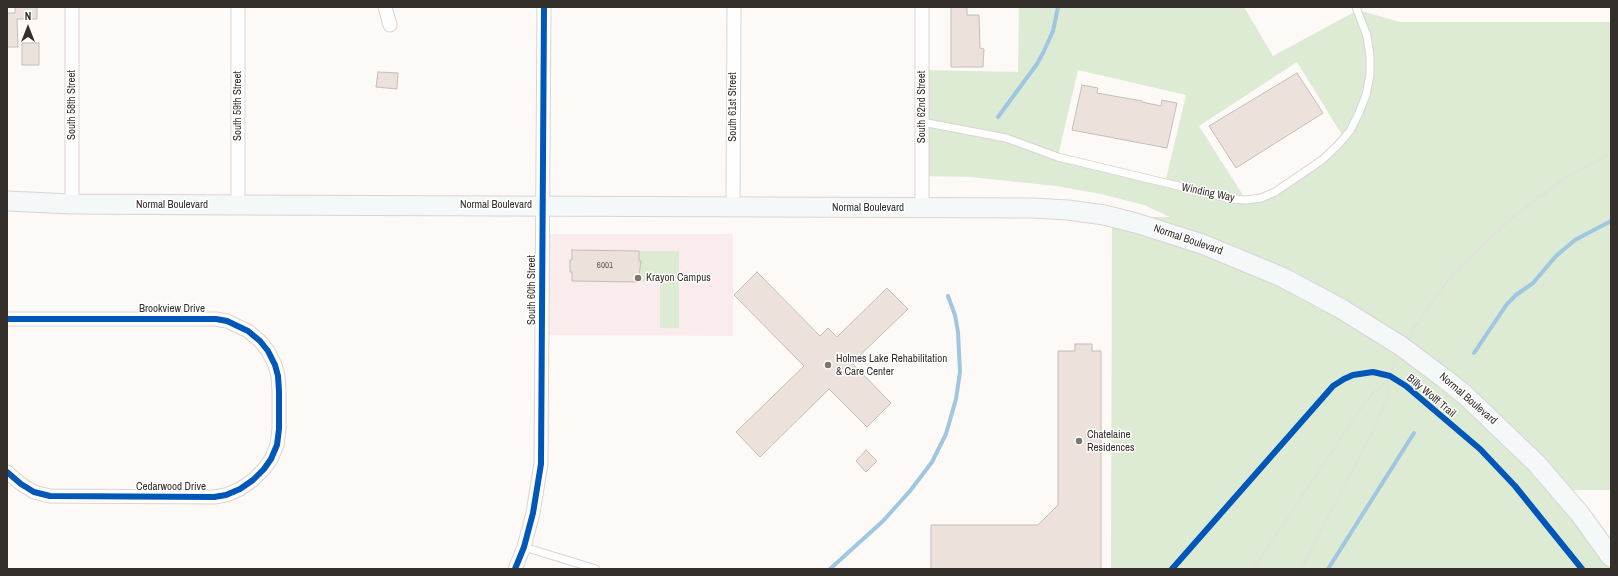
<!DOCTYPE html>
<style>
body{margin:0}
#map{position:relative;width:1618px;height:576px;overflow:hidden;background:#fcf9f6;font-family:"Archivo Narrow",sans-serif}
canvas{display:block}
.frame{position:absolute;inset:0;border:8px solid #352f2b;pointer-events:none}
.north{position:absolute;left:8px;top:8px;width:40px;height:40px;-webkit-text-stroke:3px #fff;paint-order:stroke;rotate:0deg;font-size:11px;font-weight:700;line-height:16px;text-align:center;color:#352f2b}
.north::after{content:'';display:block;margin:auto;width:14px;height:18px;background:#352f2b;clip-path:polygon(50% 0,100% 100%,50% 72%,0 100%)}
</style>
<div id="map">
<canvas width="1618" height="576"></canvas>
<div class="frame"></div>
<div class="north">N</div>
</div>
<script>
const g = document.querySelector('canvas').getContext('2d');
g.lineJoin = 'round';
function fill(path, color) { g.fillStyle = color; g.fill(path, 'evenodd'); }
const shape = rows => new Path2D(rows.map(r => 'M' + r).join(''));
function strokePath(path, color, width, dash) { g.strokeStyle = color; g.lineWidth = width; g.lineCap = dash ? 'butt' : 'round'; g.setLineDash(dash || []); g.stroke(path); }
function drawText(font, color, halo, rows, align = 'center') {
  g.font = font + ' "Archivo Narrow",sans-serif'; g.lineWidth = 3; g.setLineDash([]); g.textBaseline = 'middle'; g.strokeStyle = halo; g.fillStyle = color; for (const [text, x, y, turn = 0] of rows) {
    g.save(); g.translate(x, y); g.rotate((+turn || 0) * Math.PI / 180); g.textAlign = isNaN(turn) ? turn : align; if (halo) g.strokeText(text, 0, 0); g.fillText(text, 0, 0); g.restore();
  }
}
fill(shape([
 [543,234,733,234,733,336,542,335]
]), '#faecec');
fill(shape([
 [1019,7,1244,7,1273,56,1358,10,1399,22,1611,22,1611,490,1560,490,1611,557,1611,569,1111,569,1112,217,1170,217,1144,205,1101,194,1056,186,971,177,922,176,922,70,1018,72],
 [1297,62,1344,138,1322,160,1261,198,1246,200,1199,126],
 [1078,70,1186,95,1165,183,1058,156],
 [639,251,679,251,679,328,660,328,660,282,639,282,641,261,639,261]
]), '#ddead4');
strokePath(shape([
 [998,117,1037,64,1043,53,1053,31,1058,7],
 [1474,353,1507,304,1516,295,1533,283,1556,256,1575,240,1611,221],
 [830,569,883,521,910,491,932,462,946,434,956,399,960,372,958,332,955,315,948,296],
 [1328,569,1414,433]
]), '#9fc7e1', 4);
const building = shape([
 [15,7,37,7,37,19,17,19,18,47,7,47,7,13,15,13,15,7],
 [951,7,967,7,967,15,979,15,980,48,984,49,983,67,951,67,951,7],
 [22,43,39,43,39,65,22,65,22,43],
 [378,72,398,73,397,89,376,87,378,72],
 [1297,73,1323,113,1236,168,1209,126,1297,73],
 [1082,85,1098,88,1097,93,1142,101,1142,102,1161,106,1162,100,1177,103,1167,148,1072,130,1082,85],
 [572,250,639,251,639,261,641,261,638,282,572,281,572,272,570,272,570,260,572,260,572,250],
 [757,272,820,336,828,328,837,337,887,288,908,309,852,363,891,403,867,427,829,389,760,457,736,432,804,366,734,295,757,272],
 [1075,344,1092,344,1092,351,1101,351,1101,569,931,569,931,525,1038,525,1058,505,1058,351,1075,351,1075,344],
 [866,450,877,461,866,472,856,461,866,450]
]);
fill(building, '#ece2db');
strokePath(building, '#c2beba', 1);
const service = shape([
 [922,122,1006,138,1058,157,1232,199,1246,200,1261,198,1275,192,1322,160,1337,146,1350,131,1359,113,1366,95,1370,75,1370,55,1367,36,1356,7],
 [524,547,596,569]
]);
const minor = shape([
 [385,7,390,25],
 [72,204,72,7],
 [238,205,238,7],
 [733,207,734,7],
 [922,208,922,7],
 [7,319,216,319,227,321,248,331,260,341,268,351,275,365,278,376,279,391,279,429,277,445,271,459,264,469,253,480,240,489,226,495,214,497,50,496,34,492,21,484,7,472],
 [515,569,524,547,533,513,541,464,544,7]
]);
const secondary = shape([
 [7,201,72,204,238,205,1033,208,1068,210,1104,215,1136,223,1202,244,1282,277,1340,308,1401,346,1445,379,1465,395,1537,464,1580,514,1611,557]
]);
strokePath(service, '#d9d5d2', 9);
strokePath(minor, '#d9d5d2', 15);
strokePath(secondary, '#d9d5d2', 21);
strokePath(shape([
 [1410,334,1443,287,1465,262,1514,216,1565,178,1611,153],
 [1253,569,1363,405,1375,391,1387,384],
 [1301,569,1372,433,1386,401,1388,393,1387,384,1395,360]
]), '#e2e0df', 2.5, [2, 2]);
strokePath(service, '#fffefe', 7);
strokePath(minor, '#fffefe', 13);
strokePath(secondary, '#f5f8f8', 19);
strokePath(shape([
 [7,319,216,319,227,321,248,331,260,341,268,351,275,365,278,376,279,391,279,429,277,445,271,459,264,469,253,480,240,489,226,495,214,497,50,496,34,492,21,484,7,472],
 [515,569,524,547,533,513,541,464,544,7],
 [1172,569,1333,386,1344,379,1353,375,1373,372,1390,376,1406,386,1480,449,1515,486,1582,569]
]), '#0057b8', 6);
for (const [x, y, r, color] of [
 [638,278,4,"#7b7672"],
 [828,365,4,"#7b7672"],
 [1079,441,4,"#7b7672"]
]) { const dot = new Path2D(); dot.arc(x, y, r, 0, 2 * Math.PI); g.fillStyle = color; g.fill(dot); strokePath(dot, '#fff', 1.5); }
drawText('9px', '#635c57', null, [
 ["6001",605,266]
]);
drawText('11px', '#352f2b', '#fff', [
 ["South 58th Street",72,105,-90],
 ["South 59th Street",238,106,-90],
 ["South 61st Street",733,107,-90],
 ["South 62nd Street",922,107,-90],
 ["Winding Way",1208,193,12],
 ["Normal Boulevard",172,205],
 ["Normal Boulevard",496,205],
 ["Normal Boulevard",868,208],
 ["Normal Boulevard",1188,240,19],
 ["South 60th Street",532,290,-90],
 ["Brookview Drive",172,309],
 ["Billy Wolff Trail",1431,396,40],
 ["Normal Boulevard",1468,399,41],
 ["Cedarwood Drive",171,487]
]);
drawText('11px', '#352f2b', '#fff', [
 ["Krayon Campus",646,278],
 ["Holmes Lake Rehabilitation",836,359],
 ["& Care Center",836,372],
 ["Chatelaine",1087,435],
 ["Residences",1087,448]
], 'left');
</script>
